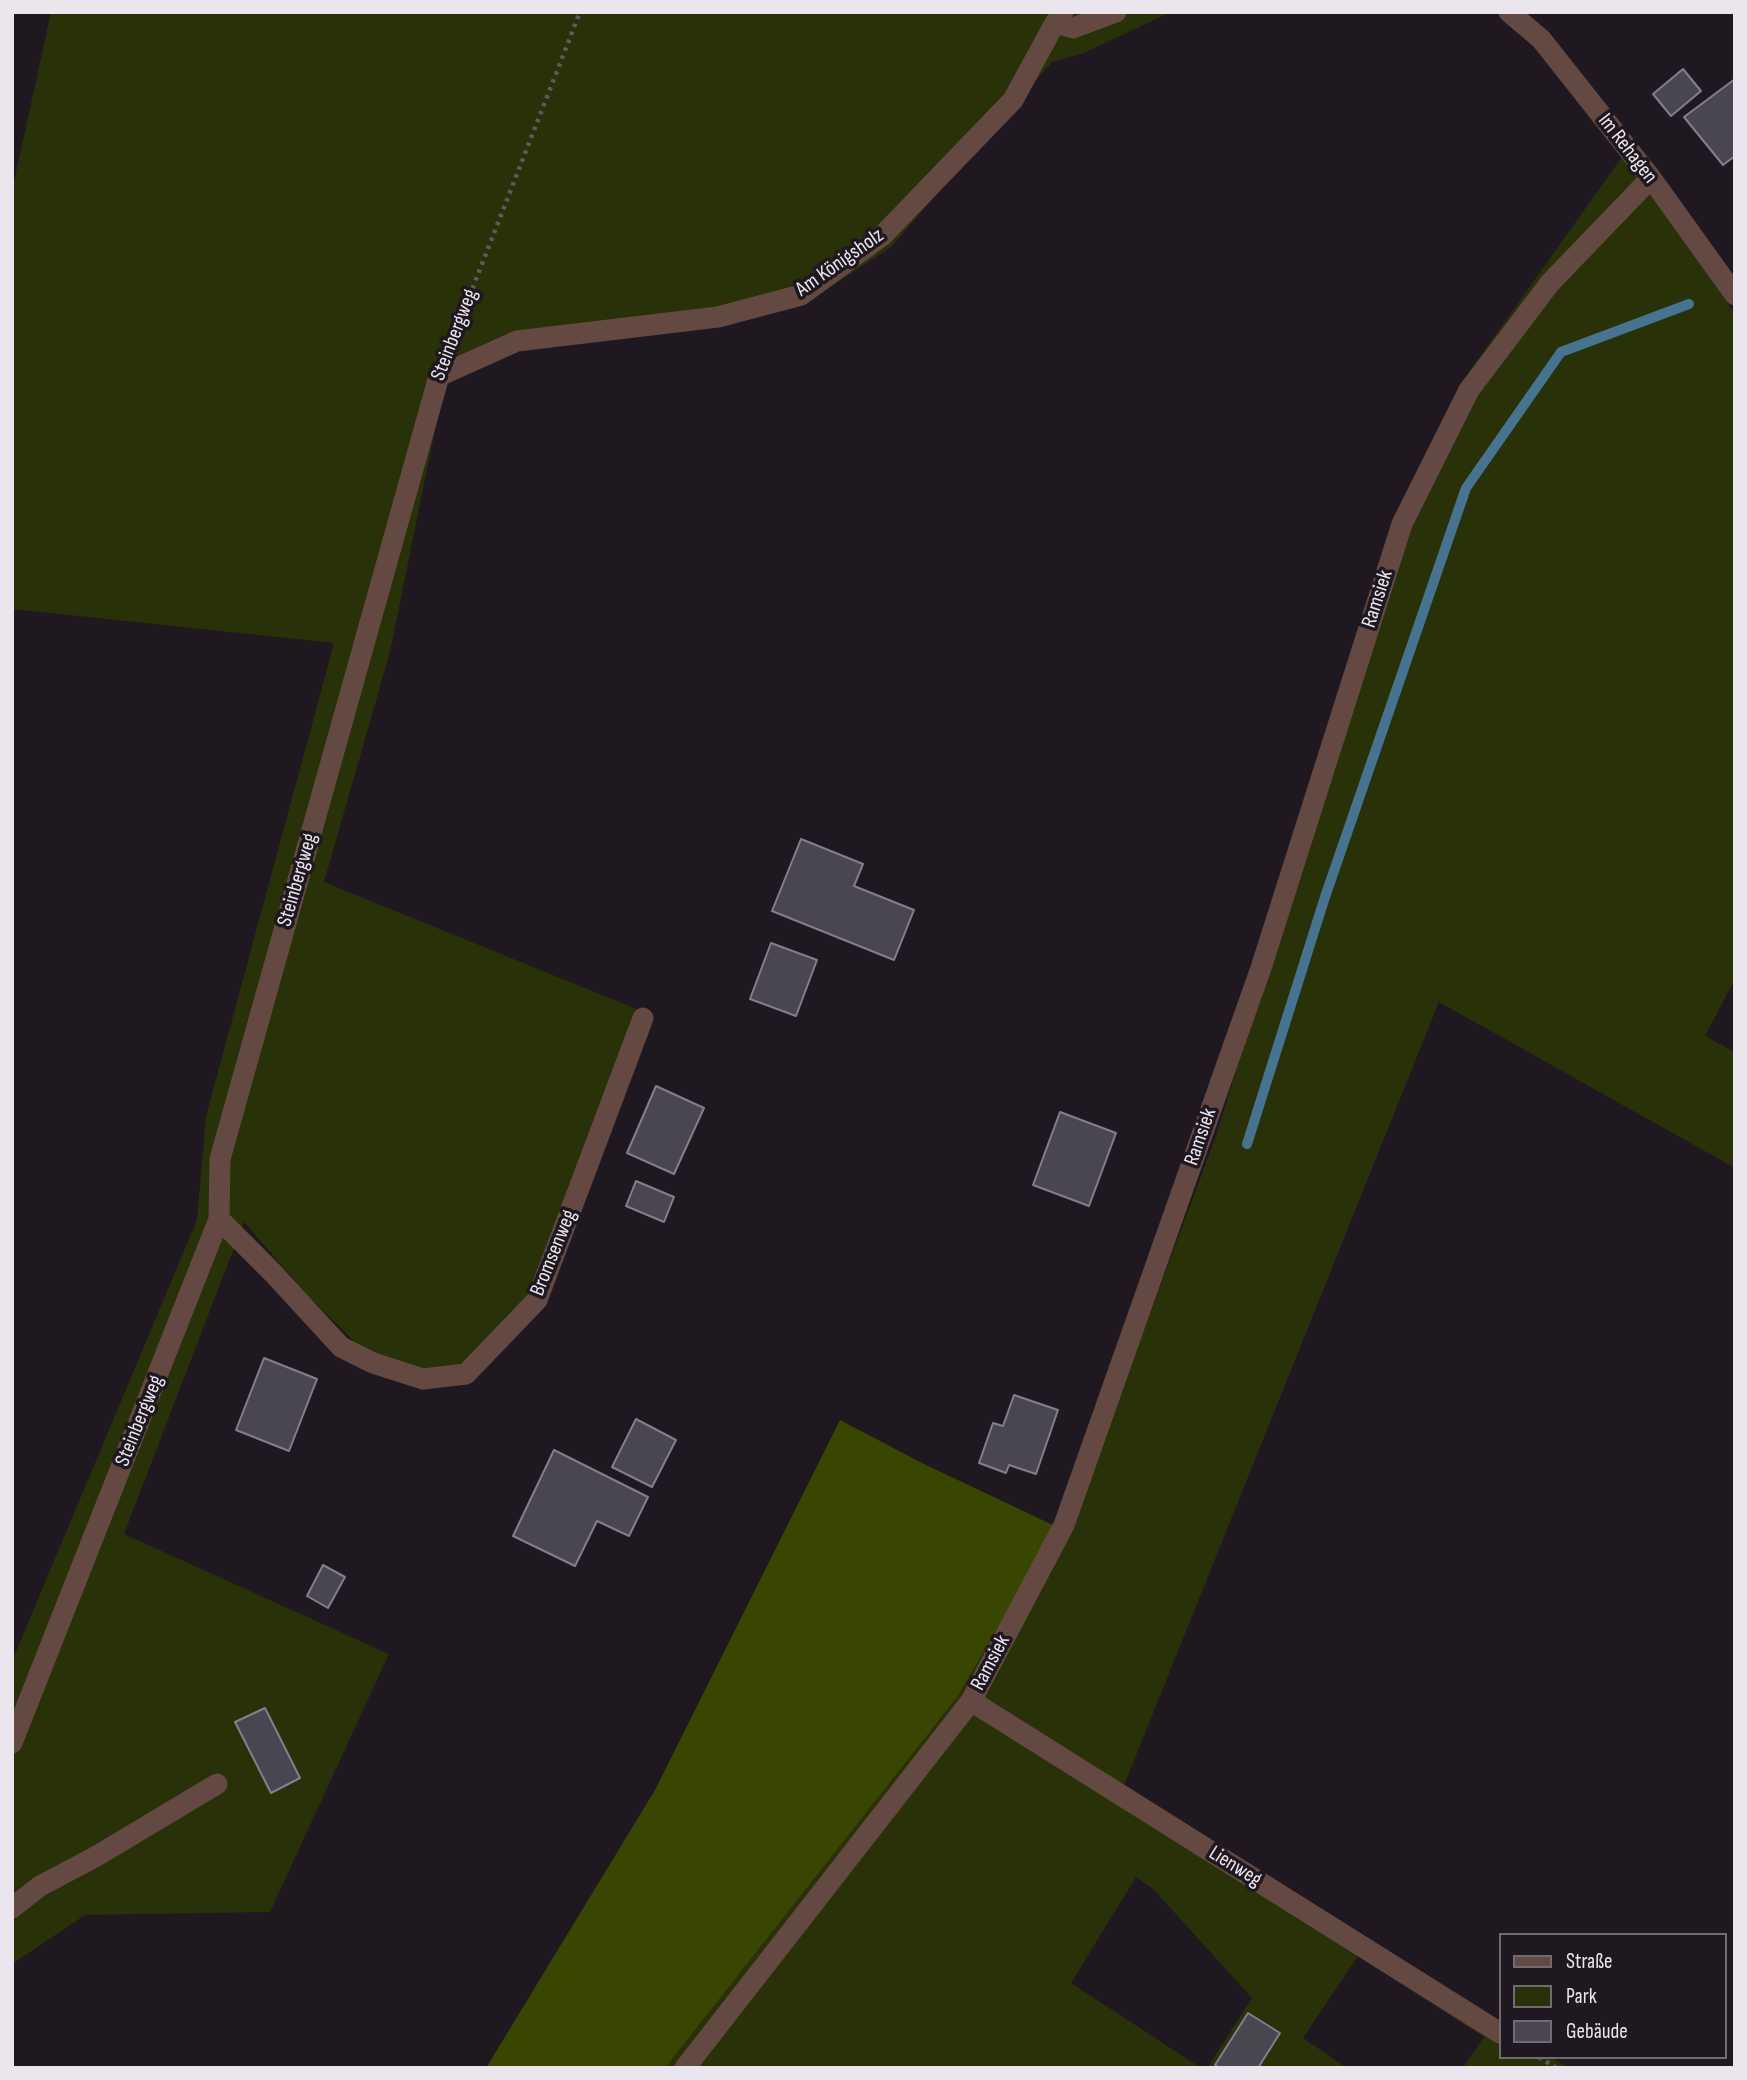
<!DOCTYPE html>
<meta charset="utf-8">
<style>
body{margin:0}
#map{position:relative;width:1747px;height:2080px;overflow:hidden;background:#1f1821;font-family:"Sofia Sans Condensed",sans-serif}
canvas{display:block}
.frame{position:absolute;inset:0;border:14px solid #ebe6ed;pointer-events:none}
.legend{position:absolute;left:1499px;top:1933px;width:228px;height:126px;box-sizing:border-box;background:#1f1821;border:2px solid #716a73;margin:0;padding:9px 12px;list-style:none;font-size:21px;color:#ebe6ed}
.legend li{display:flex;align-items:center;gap:14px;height:35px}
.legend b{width:35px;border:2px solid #716a73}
</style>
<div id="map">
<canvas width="1747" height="2080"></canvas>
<div class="frame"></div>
<ul class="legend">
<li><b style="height:9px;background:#644942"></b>Straße</li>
<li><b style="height:19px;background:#283108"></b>Park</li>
<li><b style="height:19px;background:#494651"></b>Gebäude</li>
</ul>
</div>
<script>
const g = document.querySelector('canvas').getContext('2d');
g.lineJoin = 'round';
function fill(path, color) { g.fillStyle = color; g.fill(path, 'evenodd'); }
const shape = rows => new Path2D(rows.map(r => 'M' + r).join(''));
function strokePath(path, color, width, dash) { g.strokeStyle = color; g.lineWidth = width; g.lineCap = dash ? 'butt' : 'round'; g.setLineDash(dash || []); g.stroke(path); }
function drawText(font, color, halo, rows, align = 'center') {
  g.font = font + ' "Sofia Sans Condensed",sans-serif'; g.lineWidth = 7; g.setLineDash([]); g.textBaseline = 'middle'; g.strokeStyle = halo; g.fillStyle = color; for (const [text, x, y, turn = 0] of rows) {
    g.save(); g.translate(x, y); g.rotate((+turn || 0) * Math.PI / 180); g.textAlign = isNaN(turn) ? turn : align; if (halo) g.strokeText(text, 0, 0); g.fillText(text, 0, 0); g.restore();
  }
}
fill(shape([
 [51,12,1171,12,1084,53,1052,62,891,247,802,306,713,328,523,346,444,386,390,652,324,882,639,1010,527,1299,459,1368,421,1370,365,1352,306,1294,244,1222,124,1534,389,1654,270,1912,85,1915,12,1964,12,1661,197,1220,206,1116,334,643,12,609,12,191],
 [1627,150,1735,314,1735,979,1705,1036,1735,1052,1735,1168,1439,1002,1123,1788,1500,2026,1500,2057,1551,2057,1569,2068,1463,2068,1484,2037,1358,1956,1303,2038,1347,2068,1207,2068,1252,1998,1153,1889,1136,1877,1071,1983,1201,2068,665,2068,958,1696,1057,1527,1078,1506,1216,1136,1303,854,1396,523,1459,386]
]), '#283108');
fill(shape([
 [840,1420,922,1463,1057,1527,958,1696,665,2068,486,2068,655,1790]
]), '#384602');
strokePath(shape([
 [1247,1144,1325,897,1466,488,1561,352,1689,304]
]), '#467490', 10);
const building = shape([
 [1683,69,1701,91,1671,116,1653,94,1683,69],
 [1735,79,1735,156,1723,165,1684,117,1735,79],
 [801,839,863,864,854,886,914,910,894,960,772,911,801,839],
 [771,943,817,960,796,1016,750,999,771,943],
 [656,1086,704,1108,674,1174,627,1153,656,1086],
 [1060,1112,1116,1133,1089,1206,1033,1185,1060,1112],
 [636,1181,674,1197,664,1222,626,1206,636,1181],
 [264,1358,317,1379,289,1451,236,1430,264,1358],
 [1014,1395,1058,1410,1036,1474,1009,1465,1006,1473,979,1463,993,1423,1003,1426,1014,1395],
 [636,1419,676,1440,652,1487,612,1467,636,1419],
 [554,1450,648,1497,629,1536,597,1521,575,1566,513,1536,554,1450],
 [323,1565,345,1577,328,1608,307,1596,323,1565],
 [265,1708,300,1778,271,1793,235,1722,265,1708],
 [1248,2013,1280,2033,1258,2068,1220,2068,1215,2065,1248,2013]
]);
fill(building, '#494651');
strokePath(building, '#827f8b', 2);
strokePath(shape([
 [454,336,580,12],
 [1539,2057,1556,2068]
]), '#5f5861', 4.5, [3.5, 5]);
strokePath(shape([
 [1509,12,1541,39,1651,178,1735,295],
 [1055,23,1073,28,1116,12],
 [219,1219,273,1273,341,1347,373,1363,423,1379,466,1374,537,1300,643,1018],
 [971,1701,1500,2033],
 [12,1743,219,1219,220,1159,439,376,517,341,718,317,801,295,883,235,1013,100,1055,23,1063,12],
 [12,1908,40,1886,95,1857,217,1784],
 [685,2068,971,1701,1064,1525,1261,968,1402,524,1469,390,1550,283,1651,178]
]), '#644942', 21);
drawText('21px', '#ebe6ed', '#1f1821', [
 ["Im Rehagen",1627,149,52],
 ["Am Königsholz",840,263,-35],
 ["Steinbergweg",455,335,-69],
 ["Ramsiek",1378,599,-72],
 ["Steinbergweg",298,880,-74],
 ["Ramsiek",1201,1137,-71],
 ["Bromsenweg",554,1253,-68],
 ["Steinbergweg",140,1421,-68],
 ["Ramsiek",991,1663,-62],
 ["Lienweg",1235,1867,32]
]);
</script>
